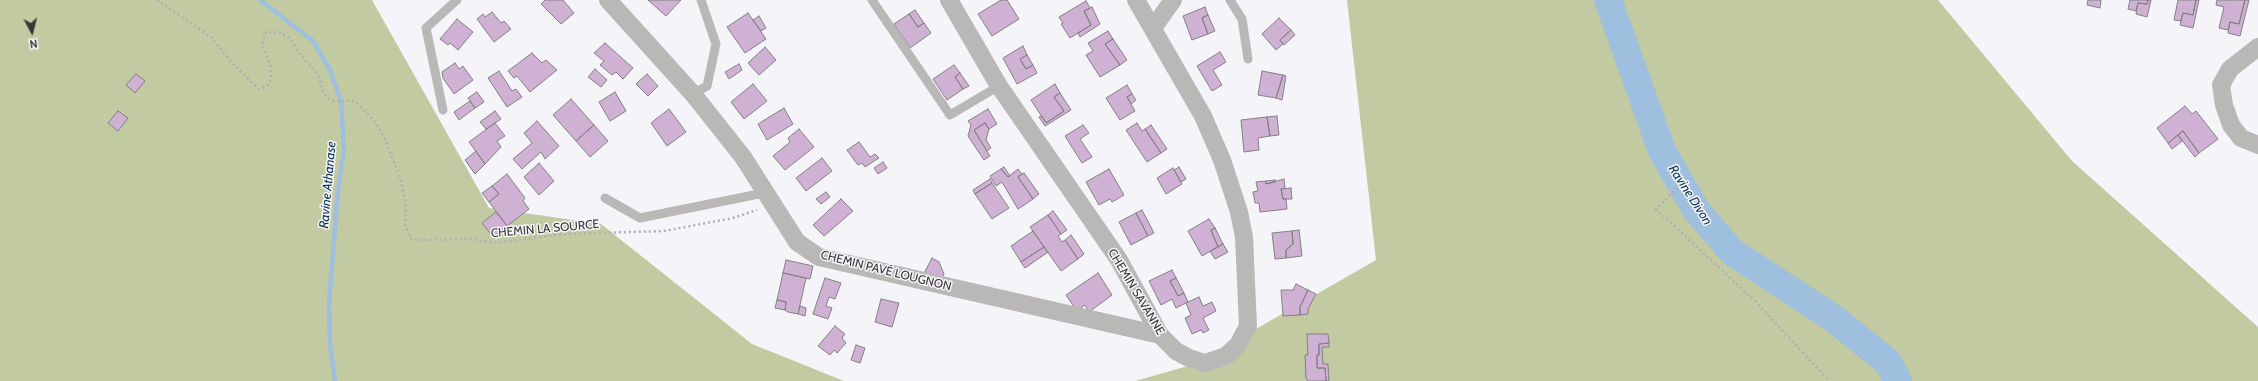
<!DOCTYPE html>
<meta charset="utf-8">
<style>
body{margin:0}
#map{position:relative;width:2258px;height:381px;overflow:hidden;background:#f5f5f9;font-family:Cabin,sans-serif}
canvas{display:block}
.north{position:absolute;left:12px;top:12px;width:40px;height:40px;-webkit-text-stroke:3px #f5f5f9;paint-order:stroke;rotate:173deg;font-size:11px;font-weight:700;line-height:16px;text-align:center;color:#373738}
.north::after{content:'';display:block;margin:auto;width:14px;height:18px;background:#373738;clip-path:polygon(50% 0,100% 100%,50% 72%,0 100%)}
</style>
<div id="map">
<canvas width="2258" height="381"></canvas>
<div class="north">N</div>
</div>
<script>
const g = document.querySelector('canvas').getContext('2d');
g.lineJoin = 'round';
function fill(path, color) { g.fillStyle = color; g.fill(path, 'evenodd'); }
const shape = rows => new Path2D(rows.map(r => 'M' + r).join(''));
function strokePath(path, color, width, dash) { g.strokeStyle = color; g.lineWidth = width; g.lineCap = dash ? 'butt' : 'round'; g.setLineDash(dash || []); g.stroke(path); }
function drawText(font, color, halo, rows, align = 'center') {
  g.font = font + ' Cabin,sans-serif'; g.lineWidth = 3; g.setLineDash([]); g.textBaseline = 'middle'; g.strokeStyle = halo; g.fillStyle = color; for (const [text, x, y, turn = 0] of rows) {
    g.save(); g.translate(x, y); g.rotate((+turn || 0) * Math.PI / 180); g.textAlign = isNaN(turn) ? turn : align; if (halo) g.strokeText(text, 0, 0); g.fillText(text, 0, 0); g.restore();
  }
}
fill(shape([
 [0,0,372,0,489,208,601,224,752,344,844,381,0,381],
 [1347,0,1938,0,2072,161,2258,327,2258,381,1135,381,1195,364,1376,260]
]), '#c2caa1');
strokePath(shape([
 [260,0,313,41,330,70,341,101,344,150,338,189,329,303,330,344,335,381]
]), '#9ebfde', 4.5);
strokePath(shape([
 [1608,0,1662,151,1696,210,1732,252,1833,318,1888,362,1898,381]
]), '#9ebfde', 28);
const building = shape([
 [545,0,563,0,574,13,561,24,541,4,545,0],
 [648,0,681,0,666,16,648,0],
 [1001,0,1007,0,1019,19,992,36,978,14,1001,0],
 [2088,0,2101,0,2100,8,2087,5,2088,0],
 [2130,0,2148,0,2147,4,2138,3,2136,11,2128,9,2130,0],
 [2148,0,2151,0,2147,17,2136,14,2138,3,2147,4,2148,0],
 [2178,0,2196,0,2193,15,2183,13,2181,21,2174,20,2178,0],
 [2196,0,2199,0,2193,28,2180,25,2183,13,2193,15,2196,0],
 [2217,0,2245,0,2239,24,2230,22,2228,30,2219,28,2224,7,2216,5,2217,0],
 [2245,0,2249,0,2240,36,2228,33,2230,22,2239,24,2245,0],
 [1086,1,1090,8,1084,11,1091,25,1070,38,1061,24,1063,23,1059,17,1086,1],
 [1092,7,1100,24,1080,37,1078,33,1091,25,1084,11,1092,7],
 [1205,7,1208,15,1202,18,1208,34,1192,40,1183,16,1205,7],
 [915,10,924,23,918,27,909,14,915,10],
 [492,12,501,23,504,21,511,29,494,42,477,19,483,14,485,17,492,12],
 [748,13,766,39,745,53,727,27,748,13],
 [909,14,918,27,924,23,931,33,910,48,894,24,909,14],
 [1208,15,1215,31,1208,34,1202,18,1208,15],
 [759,16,766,28,761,31,753,20,759,16],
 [1279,18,1291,30,1280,40,1283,44,1276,50,1262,34,1279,18],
 [457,19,473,32,458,50,450,43,448,45,440,39,457,19],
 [1291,30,1295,35,1284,45,1280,40,1291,30],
 [1108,31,1113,39,1105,44,1120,65,1100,77,1086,55,1093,51,1088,43,1108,31],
 [1113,39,1127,60,1120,65,1105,44,1113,39],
 [605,43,633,68,623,79,616,72,612,75,600,65,604,61,594,53,605,43],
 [1023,46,1027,55,1020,59,1026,69,1033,65,1037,73,1017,84,1003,58,1023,46],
 [765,47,776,60,759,75,748,63,765,47],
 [1220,52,1226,62,1213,70,1222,85,1212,91,1197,66,1220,52],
 [532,53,542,63,546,60,557,70,530,92,517,76,514,78,508,71,532,53],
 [1027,55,1033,65,1026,69,1020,59,1027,55],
 [455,63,459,69,463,66,473,80,454,94,443,78,442,72,455,63],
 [739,64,742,70,729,79,725,72,739,64],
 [954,65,960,73,955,77,963,89,947,100,933,79,954,65],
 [595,69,607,80,601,87,588,77,595,69],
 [499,71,512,91,516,89,522,97,507,107,488,78,499,71],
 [1262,71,1283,75,1276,98,1258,95,1262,71],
 [960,73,969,86,963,89,955,77,960,73],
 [136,74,145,81,135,93,126,85,136,74],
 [647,74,658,86,648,96,636,84,647,74],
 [1283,75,1286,76,1282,100,1276,98,1283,75],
 [753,84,767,101,744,119,731,102,753,84],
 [1055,84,1060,93,1054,97,1064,111,1046,123,1031,100,1055,84],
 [1127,85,1132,94,1127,97,1135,111,1120,120,1106,98,1127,85],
 [477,92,484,102,475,108,468,98,477,92],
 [615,92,626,111,610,121,599,102,615,92],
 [1060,93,1071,110,1045,126,1039,117,1042,116,1046,123,1064,111,1054,97,1060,93],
 [1132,94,1136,100,1131,104,1127,97,1132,94],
 [571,99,594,125,576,141,553,115,571,99],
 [470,101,475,108,459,120,454,112,470,101],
 [2185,106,2192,114,2196,111,2218,139,2199,153,2183,131,2168,143,2157,128,2185,106],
 [784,108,793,124,767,140,758,124,784,108],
 [669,109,686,132,667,146,651,123,669,109],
 [988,109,997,124,989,129,985,123,974,130,990,156,984,160,968,136,971,125,968,121,988,109],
 [118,111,128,118,118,131,108,123,118,111],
 [495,111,501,119,486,129,480,122,495,111],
 [1277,116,1279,135,1270,136,1267,117,1277,116],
 [1267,117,1270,136,1258,138,1259,150,1244,152,1241,120,1267,117],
 [537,121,559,146,545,159,541,152,522,169,513,159,532,143,524,133,537,121],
 [495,123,505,136,497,141,501,147,485,164,469,142,495,123],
 [985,123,989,129,986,140,991,148,987,151,974,130,985,123],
 [1137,123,1142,131,1145,129,1161,153,1147,162,1126,130,1137,123],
 [594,125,608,141,590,157,576,141,594,125],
 [1083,125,1089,133,1080,139,1092,157,1082,163,1065,136,1083,125],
 [1151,125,1167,149,1161,153,1145,129,1151,125],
 [799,129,814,147,785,170,773,156,790,142,788,138,799,129],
 [2183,131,2199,153,2195,157,2178,135,2183,131],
 [2178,135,2182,141,2172,149,2168,143,2178,135],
 [859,142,870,157,875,154,879,158,865,167,862,163,858,165,847,150,859,142],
 [476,151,485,164,475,174,465,160,476,151],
 [822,158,832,171,806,191,796,178,822,158],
 [883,162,887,168,878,174,874,168,883,162],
 [539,163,554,181,539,195,524,177,539,163],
 [1004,167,1010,176,1008,177,1001,169,1004,167],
 [1179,167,1186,179,1181,182,1174,170,1179,167],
 [1173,168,1182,184,1166,194,1157,178,1173,168],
 [1001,169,1008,177,1018,169,1022,174,1018,177,1033,199,1018,209,1002,182,996,186,990,176,1001,169],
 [1109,169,1124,195,1112,202,1110,199,1099,205,1086,182,1109,169],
 [1024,173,1039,194,1033,199,1018,177,1024,173],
 [507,174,525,198,523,201,529,209,507,226,489,202,499,194,492,186,507,174],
 [990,179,992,183,975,194,973,190,990,179],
 [1284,179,1285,188,1281,189,1283,199,1286,199,1287,209,1260,212,1259,203,1255,203,1253,192,1258,191,1256,182,1266,181,1266,184,1284,179],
 [1275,180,1275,182,1266,184,1266,181,1275,180],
 [992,183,1009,208,992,219,975,194,992,183],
 [492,186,499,194,489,202,482,193,492,186],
 [1291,188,1292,199,1283,199,1281,189,1291,188],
 [826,192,830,197,821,204,816,199,826,192],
 [841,199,853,211,824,236,813,225,841,199],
 [1142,210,1154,233,1148,236,1136,213,1142,210],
 [1053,211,1067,230,1061,234,1048,215,1053,211],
 [496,212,507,226,493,237,482,223,496,212],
 [1136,213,1148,236,1131,245,1119,222,1136,213],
 [1048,215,1061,234,1058,236,1062,242,1065,240,1078,259,1061,271,1030,227,1048,215],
 [1209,219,1215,228,1211,230,1218,247,1202,256,1188,231,1209,219],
 [1215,228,1223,244,1218,247,1211,230,1215,228],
 [1299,230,1302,256,1286,258,1286,250,1293,244,1292,231,1299,230],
 [1033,231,1044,247,1021,262,1011,246,1033,231],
 [1292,231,1293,244,1286,250,1286,258,1275,259,1272,233,1292,231],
 [1071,235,1084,254,1078,259,1065,240,1071,235],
 [1223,244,1228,252,1215,259,1210,251,1223,244],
 [1044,247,1048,252,1025,268,1021,262,1044,247],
 [932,258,939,262,944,274,940,282,921,279,932,258],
 [786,260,813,266,810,279,783,273,786,260],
 [1172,270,1176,278,1170,281,1178,296,1184,293,1188,302,1176,308,1172,299,1161,305,1149,281,1172,270],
 [783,273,806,278,798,314,788,312,785,310,786,302,777,300,783,273],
 [1098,273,1112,295,1089,312,1085,305,1077,311,1066,295,1098,273],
 [825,278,841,283,835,299,829,297,826,306,832,308,828,319,813,314,825,278],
 [1176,278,1184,293,1178,296,1170,281,1176,278],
 [1296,284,1308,290,1300,307,1300,315,1283,316,1281,290,1293,290,1296,284],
 [1308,290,1316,294,1308,309,1308,314,1300,315,1300,307,1308,290],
 [1199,297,1203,306,1212,302,1216,311,1203,318,1209,330,1203,333,1201,330,1192,334,1185,318,1191,315,1186,303,1199,297],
 [881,299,899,303,892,327,875,322,881,299],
 [777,300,786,302,785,310,775,308,777,300],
 [800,306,806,308,805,316,798,314,800,306],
 [835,326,845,334,842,338,846,343,837,353,834,350,830,355,818,346,835,326],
 [1307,334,1328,334,1329,343,1319,344,1319,355,1317,355,1317,368,1325,368,1326,381,1308,381,1306,378,1305,355,1308,355,1307,334],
 [1329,343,1329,347,1322,347,1323,364,1328,364,1329,381,1326,381,1325,368,1317,368,1317,355,1319,355,1319,344,1329,343],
 [856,345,865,348,860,363,851,360,856,345]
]);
fill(building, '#cfb1d3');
strokePath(building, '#838083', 1);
strokePath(shape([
 [157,0,211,37,232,63,259,89,268,85,271,79,270,64,262,43,266,32,278,32,290,38,298,52,318,74,323,92,327,98,335,101,354,101,359,105,376,123,385,140,401,180,406,207,405,225,410,238,414,240,470,239,497,243,562,234,664,231,733,218,757,210],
 [1681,184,1656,209,1756,302,1829,381]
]), '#b0b0b3', 2.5, [2, 3]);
strokePath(shape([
 [872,0,950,115,999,86],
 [1230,0,1242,19,1248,59],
 [693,94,707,86,716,44,701,0],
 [443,110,426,28,457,0],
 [605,198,640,218,764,193]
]), '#bab8b7', 9);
strokePath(shape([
 [608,0,693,94,743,157,797,242,819,257,1160,335],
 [949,0,999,86,1119,260,1160,335,1176,351,1189,358,1205,363,1226,356,1238,345,1248,326,1244,237,1239,212,1222,160,1203,116,1136,0],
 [1153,28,1173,0],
 [2258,47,2230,69,2221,85,2224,105,2231,125,2241,138,2258,145]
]), '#bab8b7', 18);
drawText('12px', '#373738', '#f5f5f9', [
 ["CHEMIN LA SOURCE",545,229,-5],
 ["CHEMIN PAVÉ LOUGNON",886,271,14],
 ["CHEMIN SAVANNE",1136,292,59]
]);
drawText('italic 13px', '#0c3452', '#f5f5f9', [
 ["Ravine Athanase",328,185,-85],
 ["Ravine Divon",1690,195,57]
]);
</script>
